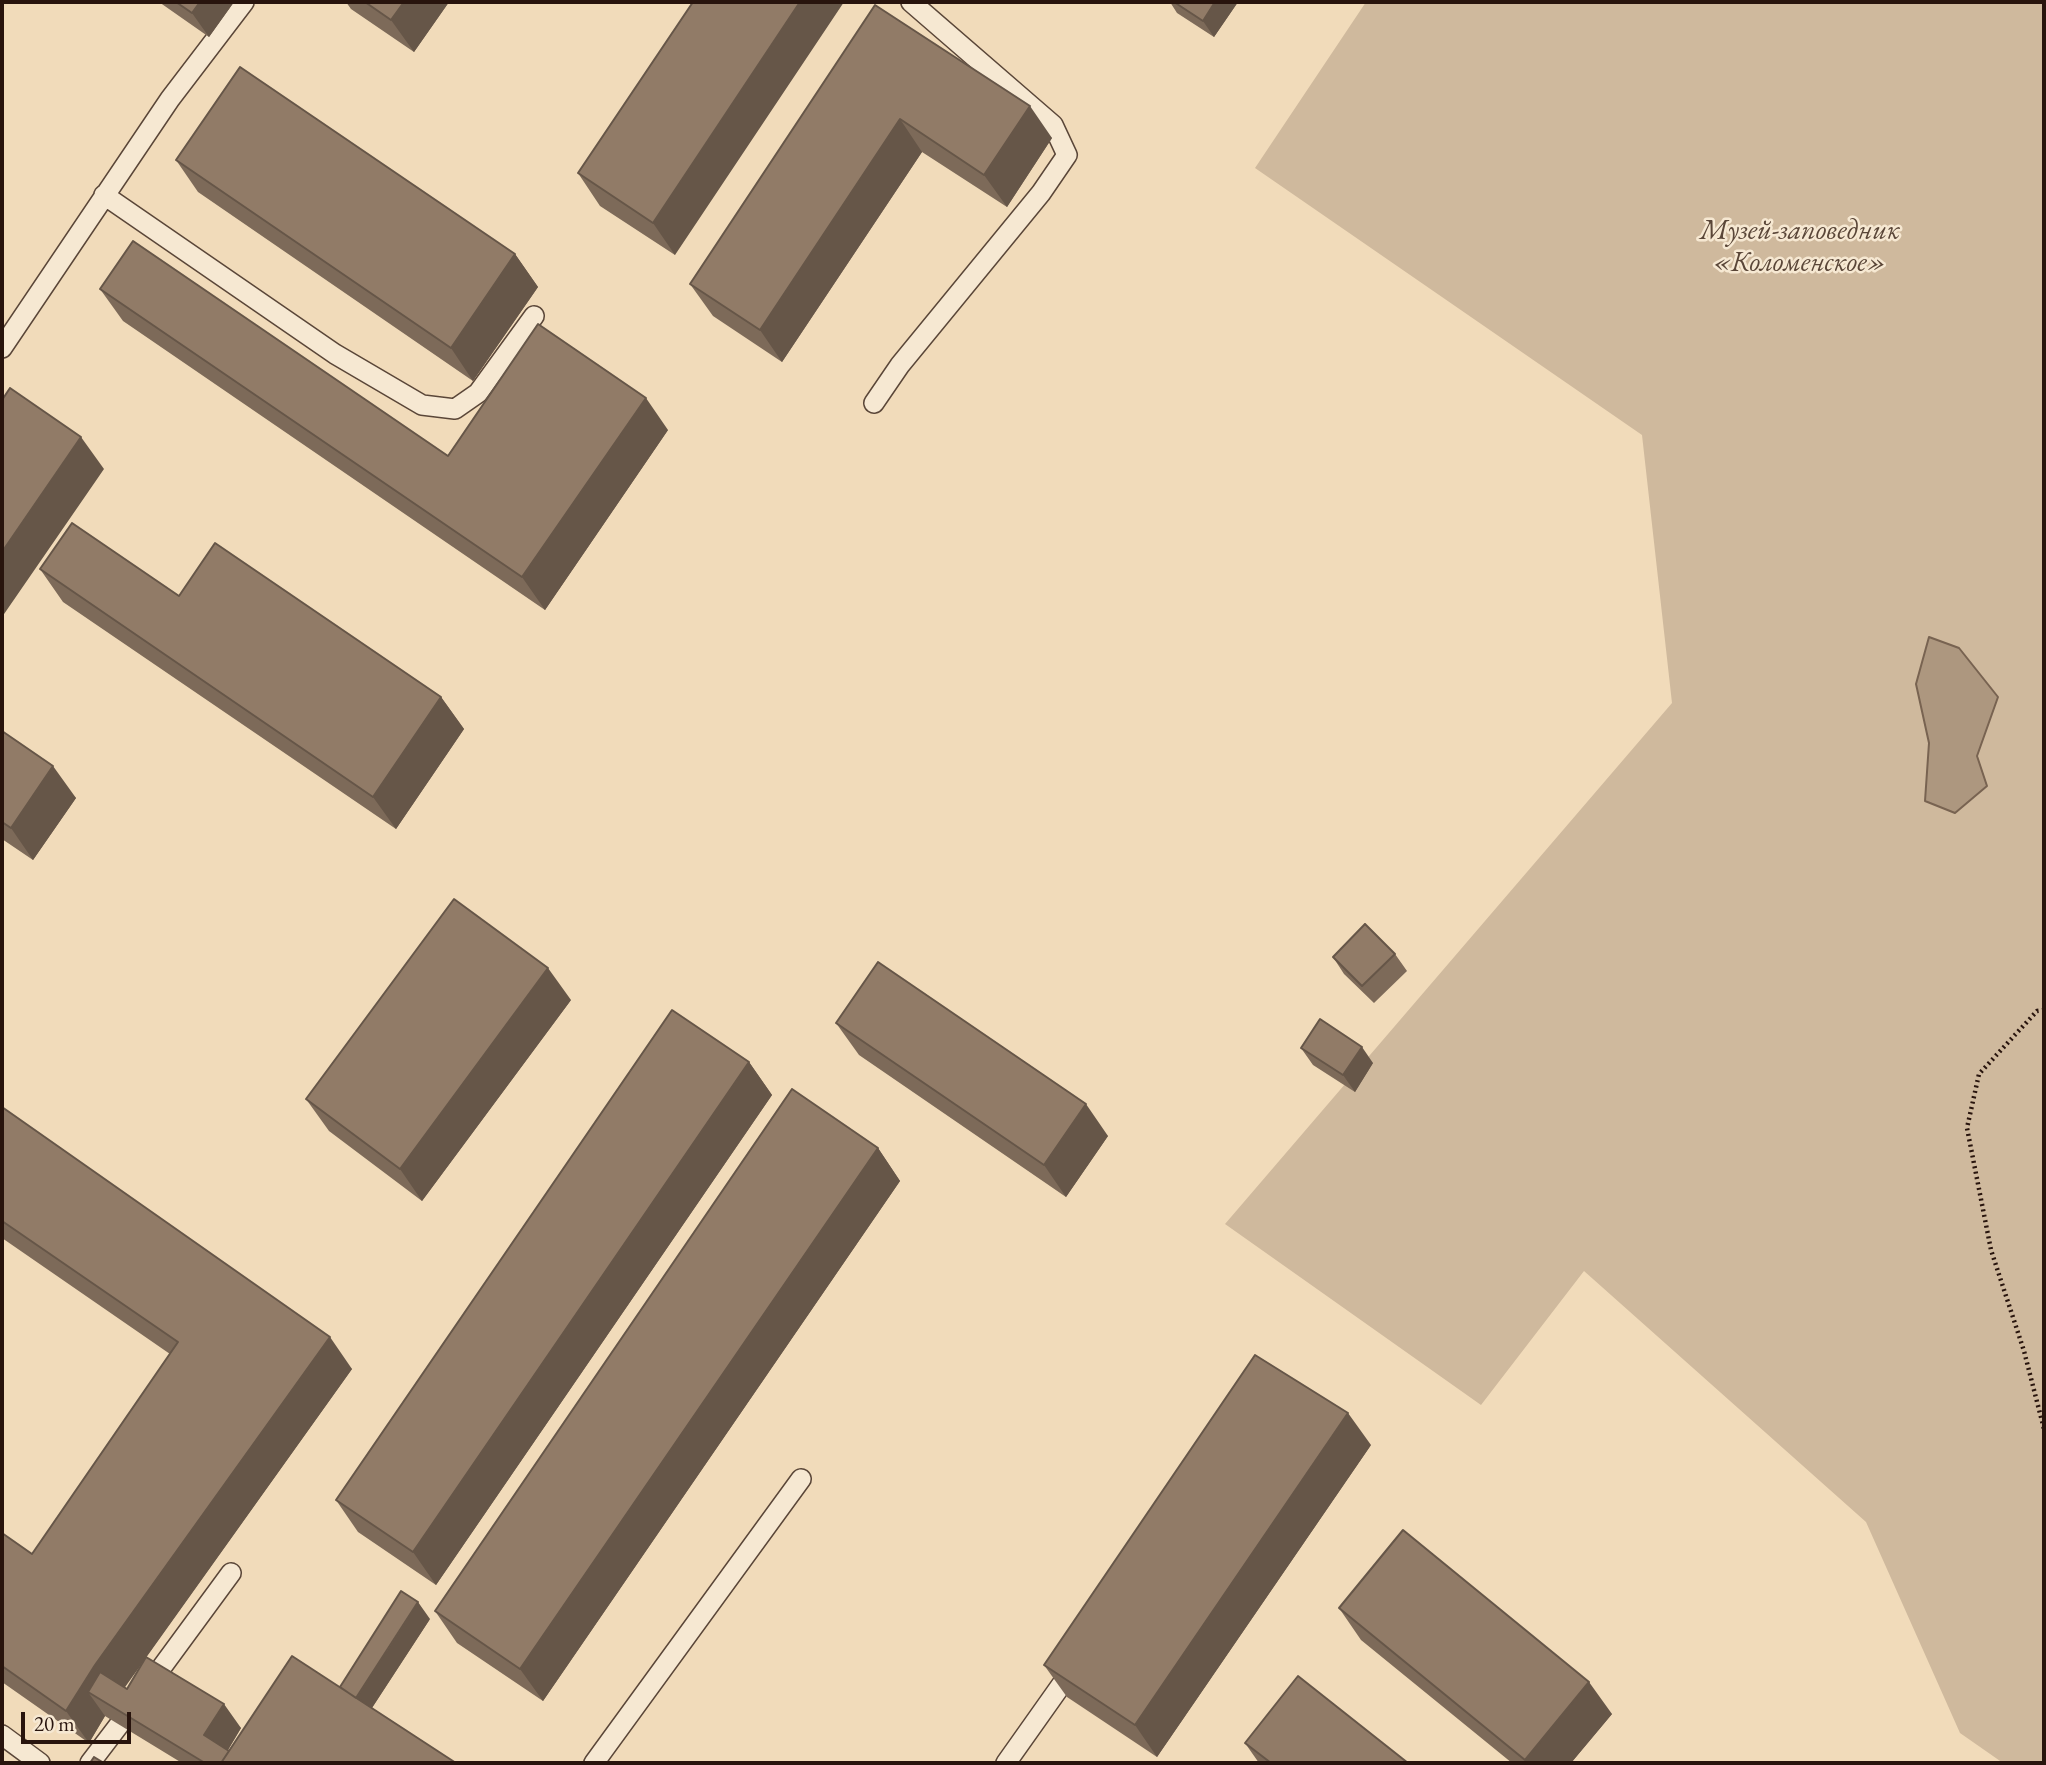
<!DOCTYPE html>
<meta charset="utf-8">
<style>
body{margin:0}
#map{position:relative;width:2046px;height:1765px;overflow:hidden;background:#f1dbba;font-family:"EB Garamond",serif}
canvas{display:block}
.frame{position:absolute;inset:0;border:4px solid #28140d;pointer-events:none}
.scale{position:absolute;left:21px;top:1712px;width:110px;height:32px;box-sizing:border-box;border:4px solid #28140d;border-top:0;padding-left:9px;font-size:21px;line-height:24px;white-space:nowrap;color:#28140d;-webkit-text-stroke:5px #f6e8d2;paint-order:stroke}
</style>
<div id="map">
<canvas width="2046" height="1765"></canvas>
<div class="frame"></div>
<div class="scale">20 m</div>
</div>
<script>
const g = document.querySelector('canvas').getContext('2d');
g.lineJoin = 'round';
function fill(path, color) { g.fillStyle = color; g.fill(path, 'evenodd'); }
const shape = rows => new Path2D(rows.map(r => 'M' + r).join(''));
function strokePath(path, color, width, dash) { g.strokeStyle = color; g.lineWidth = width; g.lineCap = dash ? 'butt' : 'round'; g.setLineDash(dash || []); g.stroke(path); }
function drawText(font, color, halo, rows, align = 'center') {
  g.font = font + ' "EB Garamond",serif'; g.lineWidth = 5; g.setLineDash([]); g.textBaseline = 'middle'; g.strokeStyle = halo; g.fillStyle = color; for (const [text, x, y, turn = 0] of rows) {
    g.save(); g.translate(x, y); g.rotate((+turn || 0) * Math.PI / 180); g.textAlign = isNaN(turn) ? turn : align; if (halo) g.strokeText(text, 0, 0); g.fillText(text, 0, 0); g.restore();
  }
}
fill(shape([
 [1366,2,2044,2,2044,1763,2003,1763,1960,1733,1866,1522,1584,1271,1481,1405,1225,1224,1672,703,1642,435,1255,168]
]), '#cfb99d');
const water = shape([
 [1929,637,1959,648,1998,697,1977,756,1987,786,1955,813,1925,801,1929,743,1916,684,1929,637]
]);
fill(water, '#ad977f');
strokePath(water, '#786351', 2);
const service = shape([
 [104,195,335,354,422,405,455,409,478,393,534,316],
 [2,348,170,99,244,2],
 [874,403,900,365,1041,193,1067,155,1053,125,911,2],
 [148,1686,231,1573],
 [2,1735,40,1763],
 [90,1763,119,1725],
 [594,1763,801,1479],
 [1006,1763,1074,1667]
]);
strokePath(service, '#5a4638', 22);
strokePath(shape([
 [2044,1010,2037,1011,1979,1074,1967,1128,1991,1250,2024,1351,2044,1429]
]), '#28140d', 4.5, [2, 3.5]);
strokePath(service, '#f6e8d2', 19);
fill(shape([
 [159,2,234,2,209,37],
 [346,2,449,2,414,52,351,9],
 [693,2,675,255,600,206,578,173],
 [1170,2,1238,2,1214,37,1177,13],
 [875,5,1052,138,1007,207,922,152,782,362,713,316,690,284],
 [176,160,515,254,538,287,473,381,198,192],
 [100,289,448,456,668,430,545,610,123,321],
 [40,569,179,596,441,697,464,729,396,829,63,602],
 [2,731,76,798,33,860,2,839],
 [1395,954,1407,971,1374,1003,1344,974,1333,957],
 [571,1000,422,1201,329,1131,306,1099],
 [836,1023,1108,1136,1066,1197,859,1055],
 [1301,1048,1373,1063,1355,1092,1313,1065],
 [749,1062,772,1095,436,1585,358,1532,336,1500],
 [2,1107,352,1369,146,1657,241,1728,228,1750,229,1751,340,1687,430,1619,372,1708,456,1763,182,1763,105,1716,89,1743,2,1682,2,1533,32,1554,170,1354,2,1238],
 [146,1658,127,1689,124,1687],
 [878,1148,900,1181,543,1701,457,1643,435,1611],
 [1371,1445,1157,1757,1067,1697,1044,1665],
 [1339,1608,1612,1714,1571,1763,1512,1763,1361,1640],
 [1245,1743,1408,1763,1259,1763]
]), '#7d6a59');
fill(shape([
 [200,2,234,2,209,37,192,13],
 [404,2,449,2,414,52,391,20],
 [800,2,844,2,675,255,653,223],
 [1215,2,1238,2,1214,37,1203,21],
 [1030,106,1052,138,1007,207,984,175],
 [900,119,922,152,782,362,760,330],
 [515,254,538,287,473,381,451,348],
 [646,398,668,430,545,610,522,577],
 [81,437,104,469,2,617,2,552],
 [441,697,464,729,396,829,373,797],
 [53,766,76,798,33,860,11,828],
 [548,968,571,1000,422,1201,400,1169],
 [1362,1047,1373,1063,1355,1092,1343,1075],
 [749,1062,772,1095,436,1585,413,1552],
 [1086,1104,1108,1136,1066,1197,1044,1165],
 [878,1148,900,1181,543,1701,520,1669],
 [330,1337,352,1369,118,1697,88,1692,105,1716,89,1743,66,1711,95,1665],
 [1348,1413,1371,1445,1157,1757,1135,1725],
 [418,1602,430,1619,364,1720,353,1704],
 [1589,1682,1612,1714,1571,1763,1527,1763,1525,1760],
 [224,1704,241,1728,222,1760,204,1735]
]), '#665648');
const building = shape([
 [176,2,200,2,192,13,176,2],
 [365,2,404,2,391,20,365,2],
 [693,2,800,2,653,223,578,173,693,2],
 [1174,2,1215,2,1203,21,1174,2],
 [875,5,1030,106,984,175,900,119,760,330,690,284,875,5],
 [240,67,515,254,451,348,176,160,240,67],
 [133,241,448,456,538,324,646,398,522,577,100,289,133,241],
 [10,388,81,437,2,552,2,400,10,388],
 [72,523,179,596,215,543,441,697,373,797,40,569,72,523],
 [2,731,53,766,11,828,2,822,2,731],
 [454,899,548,968,400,1169,306,1099,454,899],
 [1365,924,1395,954,1362,986,1333,957,1365,924],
 [878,962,1086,1104,1044,1165,836,1023,878,962],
 [672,1010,749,1062,413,1552,336,1500,672,1010],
 [1320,1019,1362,1047,1343,1075,1301,1048,1320,1019],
 [792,1089,878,1148,520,1669,435,1611,792,1089],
 [2,1107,330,1337,95,1665,66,1711,2,1666,2,1533,32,1554,178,1342,2,1221,2,1107],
 [1255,1355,1348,1413,1135,1725,1044,1665,1255,1355],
 [1403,1530,1589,1682,1525,1760,1339,1608,1403,1530],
 [401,1591,418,1602,356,1698,340,1687,401,1591],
 [292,1656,456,1763,221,1763,292,1656],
 [146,1657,224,1704,204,1735,229,1751,221,1763,205,1763,88,1692,100,1672,127,1689,146,1657],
 [1298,1676,1408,1763,1271,1763,1245,1743,1298,1676],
 [94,1757,104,1763,90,1763,94,1757]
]);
fill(building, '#917b67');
strokePath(building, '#665648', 2);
drawText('italic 28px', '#5a4638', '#f6e8d2', [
 ["Музей-заповедник",1800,231],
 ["«Коломенское»",1800,263]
]);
</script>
